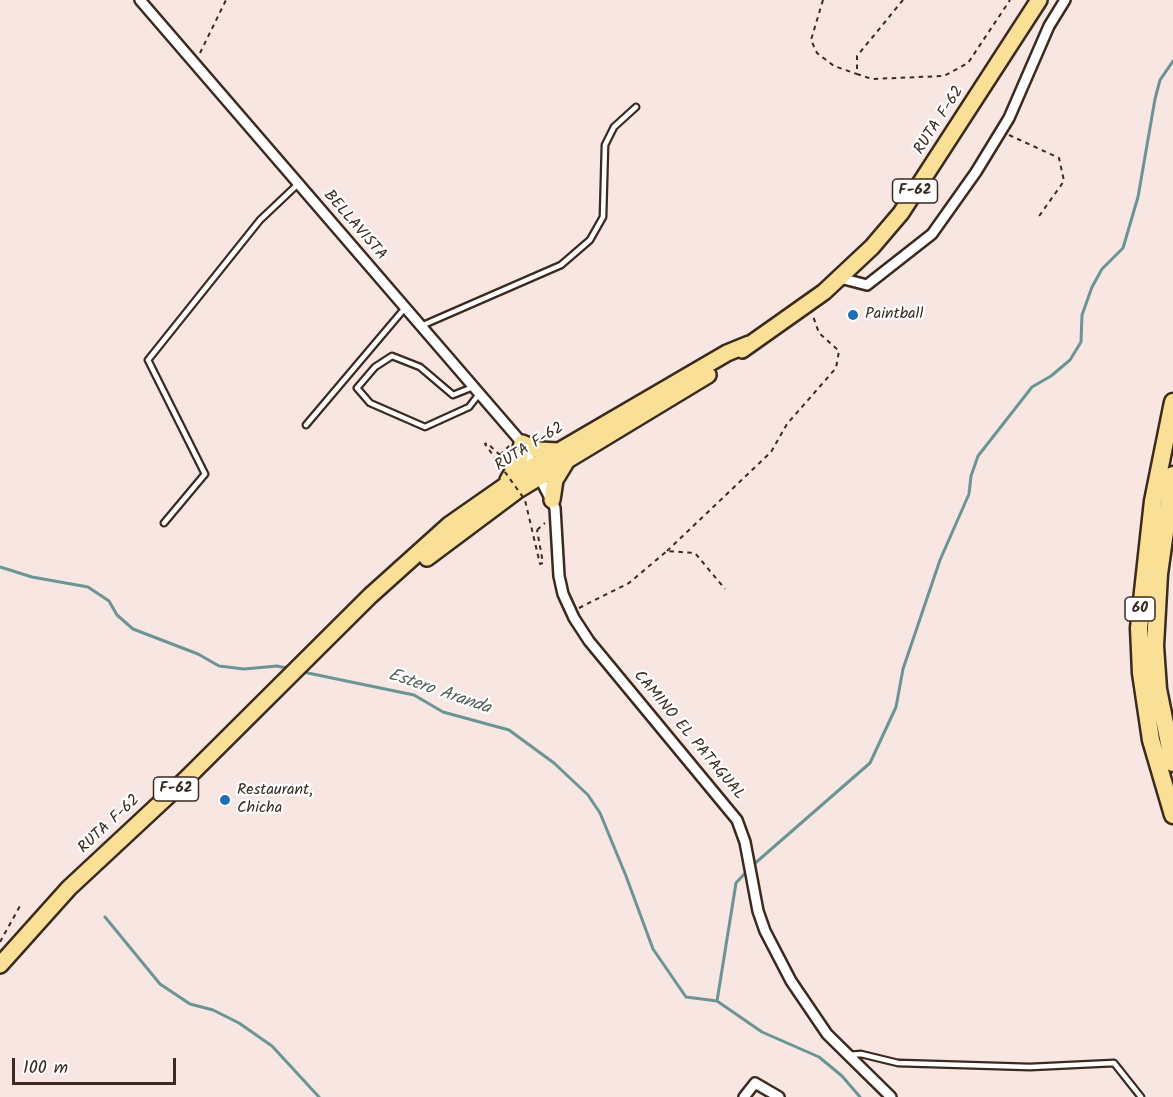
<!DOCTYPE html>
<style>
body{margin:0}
#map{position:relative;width:1173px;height:1097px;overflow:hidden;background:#f7e6e2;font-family:Kalam,sans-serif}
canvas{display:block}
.scale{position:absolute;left:12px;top:1058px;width:164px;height:27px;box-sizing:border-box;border:3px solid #3b2a1e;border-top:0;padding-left:8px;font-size:18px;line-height:21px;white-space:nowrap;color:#3b2a1e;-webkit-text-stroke:4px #fff;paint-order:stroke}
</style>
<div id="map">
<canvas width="1173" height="1097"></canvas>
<div class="scale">100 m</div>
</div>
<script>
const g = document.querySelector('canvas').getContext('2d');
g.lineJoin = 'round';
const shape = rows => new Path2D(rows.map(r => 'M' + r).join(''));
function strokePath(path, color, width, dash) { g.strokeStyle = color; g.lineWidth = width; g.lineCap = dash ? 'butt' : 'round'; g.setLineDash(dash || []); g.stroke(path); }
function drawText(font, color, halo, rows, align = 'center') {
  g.font = font + ' Kalam,sans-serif'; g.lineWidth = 4.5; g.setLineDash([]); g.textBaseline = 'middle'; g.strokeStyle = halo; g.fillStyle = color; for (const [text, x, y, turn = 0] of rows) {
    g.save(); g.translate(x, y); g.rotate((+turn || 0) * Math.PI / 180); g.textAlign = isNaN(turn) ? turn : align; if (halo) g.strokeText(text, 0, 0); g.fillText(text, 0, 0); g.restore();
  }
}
strokePath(shape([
 [0,567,32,577,88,587,109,601,117,615,133,629,198,654,219,666,244,669,277,666,291,669],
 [303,672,414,695,443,712,509,730,554,763,588,795,600,813,626,876,653,949,686,997,717,1001,762,1032,819,1057,842,1076,860,1097],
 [753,865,870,763,896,707,903,669,940,560,969,494,971,476,978,456,1032,387,1051,376,1070,360,1081,342,1082,315,1092,287,1102,269,1123,248,1138,197,1155,99,1160,80,1173,61],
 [105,917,160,984,190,1004,213,1010,239,1023,272,1046,319,1097],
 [717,1001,736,883,748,870]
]), '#6b9595', 3);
const service = shape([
 [421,326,561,265,590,240,603,217,605,145,614,127,636,107],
 [473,387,453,395,420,367,392,356,375,367,357,388,370,403,425,427,469,407,479,394],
 [306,425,405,308],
 [164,523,205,474,148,360,260,220,298,184],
 [849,1055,861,1054,898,1063,1030,1067,1114,1063,1141,1097]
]);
const minor = shape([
 [140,0,522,443,555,508,559,576,563,594,574,618,589,641,737,820,745,842,758,911,765,931,791,981,827,1034,891,1097],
 [840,278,867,285,932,234,976,172,1009,118,1049,26,1065,0],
 [744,1097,755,1083,779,1097]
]);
const primary = shape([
 [742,350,824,292,872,247,901,213,1039,0],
 [508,480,519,461,522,443,539,450,558,451],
 [552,500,555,480,566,462],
 [427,558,518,490,708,375],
 [0,965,69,888,185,780,370,596,449,525,535,465,727,353,749,344]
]);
const motorway = shape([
 [1173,402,1153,501,1139,628,1141,673,1151,740,1173,815],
 [1173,475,1159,574,1155,646,1158,689,1173,763]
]);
strokePath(service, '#3b2a1e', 9);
strokePath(minor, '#3b2a1e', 14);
strokePath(primary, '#3b2a1e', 20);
strokePath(motorway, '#3b2a1e', 21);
strokePath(shape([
 [823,0,811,40,817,53,834,66,857,74],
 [903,0,857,56,857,74,872,79,944,76,968,63,1010,0],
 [200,53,226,0],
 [1009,135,1059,158,1064,181,1037,219],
 [500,455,509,446],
 [537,530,545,523],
 [667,551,771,452,787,424,836,368,839,351,819,333,813,316],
 [579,608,629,583,667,551,695,553,725,589],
 [0,942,20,906]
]), '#3b2a1e', 2, [4.5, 4.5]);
strokePath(service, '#fff', 4.5);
strokePath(minor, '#fff', 9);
strokePath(primary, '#fadf96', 15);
strokePath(motorway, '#fadf96', 16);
strokePath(shape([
 [500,455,487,443,485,444,525,500,540,564,543,563,537,530]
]), '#3b2a1e', 2, [4.5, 4.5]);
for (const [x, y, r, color] of [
 [853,315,6,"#1f6fb2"],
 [225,800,6,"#1f6fb2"]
]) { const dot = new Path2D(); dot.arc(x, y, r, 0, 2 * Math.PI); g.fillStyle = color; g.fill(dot); strokePath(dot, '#fff', 2); }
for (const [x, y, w] of [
 [915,191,45],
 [1140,609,30],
 [176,789,45]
]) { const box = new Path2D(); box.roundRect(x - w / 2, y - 12, w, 24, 4.5); g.fillStyle = '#fff'; g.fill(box); strokePath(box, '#3b2a1e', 1.5); }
drawText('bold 15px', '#3b2a1e', null, [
 ["F-62",915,191],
 ["60",1140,609],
 ["F-62",176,789]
]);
drawText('16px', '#3b2a1e', '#fff', [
 ["RUTA F-62",940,121,-57],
 ["BELLAVISTA",354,226,49],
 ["RUTA F-62",530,448,-32],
 ["CAMINO EL PATAGUAL",688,736,50],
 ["RUTA F-62",110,825,-43]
]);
drawText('16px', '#3b2a1e', '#fff', [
 ["Paintball",865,315],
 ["Restaurant,",237,791],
 ["Chicha",237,809]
], 'left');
drawText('italic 18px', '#535f59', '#fff', [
 ["Estero Aranda",439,693,19]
]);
</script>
